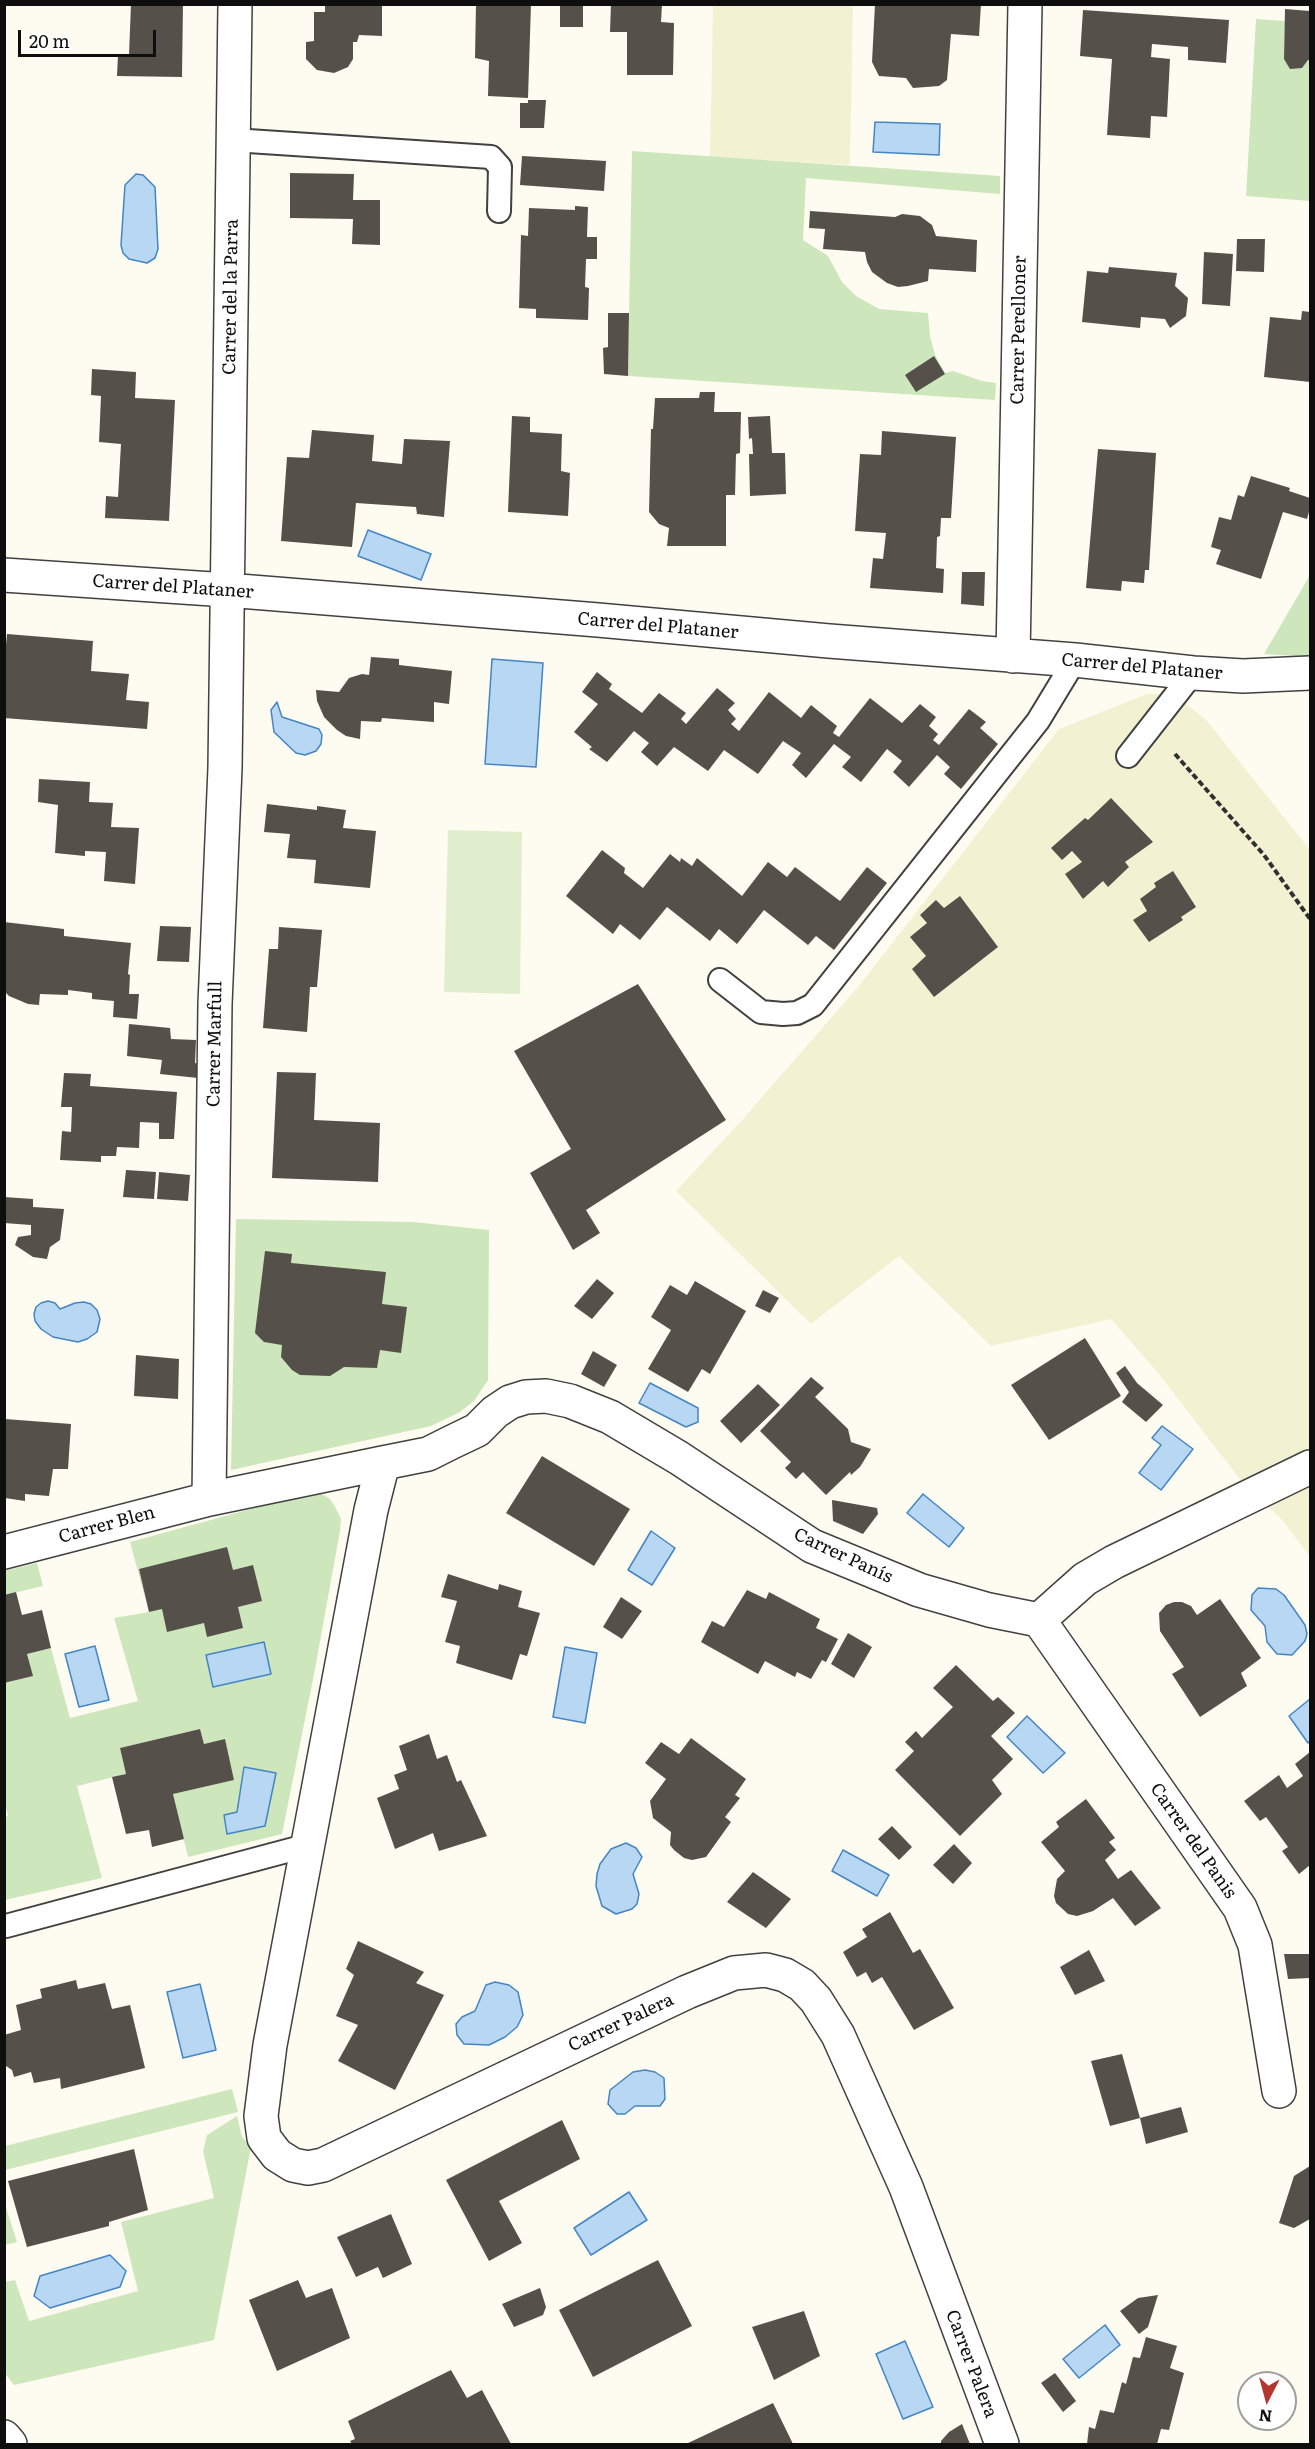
<!DOCTYPE html>
<meta charset="utf-8">
<style>
body{margin:0}
#map{position:relative;width:1315px;height:2449px;overflow:hidden;background:#fefcf0;font-family:Literata,serif}
canvas{display:block}
.frame{position:absolute;inset:0;border:6px solid #0e0e0e;pointer-events:none}
.north{position:absolute;left:1237px;top:2371px;width:60px;height:60px;box-sizing:border-box;background:#fff;border:2px solid #9f9f9f;border-radius:50%;rotate:186deg;font-size:16px;font-weight:700;line-height:24px;text-align:center;color:#0e0e0e}
.north::after{content:'';display:block;margin:auto;width:21px;height:27px;background:#b5352f;clip-path:polygon(50% 0,100% 100%,50% 72%,0 100%)}
.scale{position:absolute;left:18px;top:30px;width:138px;height:27px;box-sizing:border-box;border:3px solid #0e0e0e;border-top:0;padding-left:8px;font-size:18px;line-height:21px;white-space:nowrap;color:#0e0e0e;-webkit-text-stroke:4px #fff;paint-order:stroke}
</style>
<div id="map">
<canvas width="1315" height="2449"></canvas>
<div class="frame"></div>
<div class="north">N</div>
<div class="scale">20 m</div>
</div>
<script>
const g = document.querySelector('canvas').getContext('2d');
g.lineJoin = 'round';
function fill(path, color) { g.fillStyle = color; g.fill(path, 'evenodd'); }
const shape = rows => new Path2D(rows.map(r => 'M' + r).join(''));
function strokePath(path, color, width, dash) { g.strokeStyle = color; g.lineWidth = width; g.lineCap = dash ? 'butt' : 'round'; g.setLineDash(dash || []); g.stroke(path); }
function drawText(font, color, halo, rows, align = 'center') {
  g.font = font + ' Literata,serif'; g.lineWidth = 6; g.setLineDash([]); g.textBaseline = 'middle'; g.strokeStyle = halo; g.fillStyle = color; for (const [text, x, y, turn = 0] of rows) {
    g.save(); g.translate(x, y); g.rotate((+turn || 0) * Math.PI / 180); g.textAlign = isNaN(turn) ? turn : align; if (halo) g.strokeText(text, 0, 0); g.fillText(text, 0, 0); g.restore();
  }
}
fill(shape([
 [713,5,853,5,850,165,710,157],
 [1147,694,1167,694,1190,707,1207,721,1310,850,1310,1557,1282,1520,1239,1478,1158,1373,1111,1319,991,1346,899,1256,811,1324,676,1191,743,1119,858,987,1059,729]
]), '#f2f2d2');
fill(shape([
 [1256,19,1285,21,1284,59,1310,60,1310,201,1246,196],
 [632,151,1000,176,1000,194,806,178,803,240,828,256,842,282,856,296,879,309,928,313,930,336,935,355,945,373,953,371,982,381,996,383,995,400,628,376],
 [1310,575,1310,657,1264,654],
 [236,1219,413,1222,489,1230,488,1380,474,1401,460,1412,431,1426,231,1470],
 [320,1493,330,1499,335,1507,341,1519,340,1531,315,1669,282,1834,188,1857,173,1794,234,1780,225,1740,204,1744,200,1729,120,1748,126,1774,77,1786,102,1878,5,1900,4,1817,8,1816,4,1799,4,1683,32,1676,27,1654,51,1648,70,1718,138,1701,114,1618,149,1612,130,1542,291,1498],
 [37,1563,43,1586,5,1595,4,1571],
 [232,2089,238,2112,5,2170,5,2146],
 [237,2116,242,2137,251,2147,214,2340,14,2385,5,2373,4,2282,15,2280,29,2321,138,2291,121,2222,214,2198,203,2151,207,2135],
 [4,2201,17,2242,5,2245,4,2245]
]), '#cee6bc');
fill(shape([
 [448,830,522,832,520,994,444,992]
]), '#e0eecd');
const water = shape([
 [875,122,940,124,939,155,873,152,875,122],
 [136,174,143,175,155,187,158,249,155,258,147,263,129,259,123,253,121,245,125,185,136,174],
 [368,530,431,554,421,580,358,556,368,530],
 [492,659,543,663,536,767,485,764,492,659],
 [277,702,282,717,319,729,322,735,321,744,316,751,305,755,296,753,274,732,271,710,277,702],
 [48,1301,55,1303,60,1309,75,1303,84,1302,91,1304,97,1310,100,1319,97,1332,87,1339,78,1342,53,1337,41,1329,35,1321,34,1314,36,1307,41,1303,48,1301],
 [650,1383,698,1408,698,1422,686,1427,639,1403,650,1383],
 [1162,1426,1193,1449,1161,1490,1139,1473,1161,1445,1152,1438,1162,1426],
 [923,1494,964,1528,949,1547,907,1513,923,1494],
 [651,1531,675,1548,652,1585,628,1570,651,1531],
 [1258,1588,1276,1589,1284,1595,1305,1625,1307,1634,1305,1641,1292,1655,1277,1654,1267,1642,1265,1626,1251,1610,1252,1595,1258,1588],
 [264,1642,271,1674,213,1687,206,1655,264,1642],
 [95,1646,109,1700,79,1707,65,1654,95,1646],
 [565,1647,597,1653,585,1723,553,1717,565,1647],
 [1310,1699,1310,1741,1308,1743,1289,1716,1310,1699],
 [1027,1716,1065,1753,1043,1773,1007,1737,1027,1716],
 [244,1767,276,1773,265,1826,227,1834,224,1815,237,1812,244,1767],
 [626,1843,636,1848,642,1857,633,1874,639,1894,637,1904,632,1909,616,1914,602,1906,596,1886,597,1874,600,1864,611,1849,626,1843],
 [843,1850,889,1875,877,1896,832,1871,843,1850],
 [495,1982,509,1985,518,1992,523,2015,517,2027,505,2037,489,2045,464,2044,457,2035,456,2024,462,2017,475,2011,486,1985,495,1982],
 [200,1984,216,2050,183,2058,167,1992,200,1984],
 [645,2070,655,2072,664,2078,665,2099,660,2106,635,2106,625,2114,617,2114,608,2104,610,2090,633,2072,645,2070],
 [629,2192,647,2220,591,2255,574,2228,629,2192],
 [110,2255,126,2271,120,2287,50,2308,34,2296,40,2276,110,2255],
 [1105,2325,1120,2345,1079,2378,1063,2359,1105,2325],
 [905,2341,933,2407,903,2419,876,2354,905,2341]
]);
fill(water, '#b8d7f2');
strokePath(water, '#4485c4', 1.5);
fill(shape([
 [131,4,183,4,182,77,117,76,118,55,129,55],
 [325,4,382,4,382,36,359,35,357,42,353,42,353,59,348,67,334,73,317,70,306,59,306,42,314,41,314,12,325,12],
 [476,4,531,4,528,98,488,96,489,61,475,58],
 [560,4,583,4,583,27,560,27],
 [611,4,662,4,661,22,674,23,673,75,627,75,627,32,610,32],
 [875,4,981,4,979,36,951,34,947,80,939,86,913,88,906,78,879,76,872,62],
 [1285,9,1310,11,1310,60,1308,60,1302,68,1290,69,1284,59],
 [1083,10,1229,20,1226,63,1188,60,1188,47,1152,44,1151,57,1170,59,1167,117,1151,116,1150,138,1107,135,1112,59,1080,56],
 [528,100,546,100,544,128,520,128,520,103,528,103],
 [522,156,606,161,604,191,520,185],
 [290,173,354,174,353,200,380,200,380,245,352,244,353,219,290,218],
 [575,206,588,207,587,237,597,237,597,259,586,259,585,287,589,288,588,320,536,318,536,309,519,308,521,235,528,236,529,208,575,210],
 [810,211,895,217,902,214,920,216,932,225,936,236,977,240,976,272,929,269,928,281,908,286,898,287,887,283,872,272,867,262,865,252,823,249,825,229,809,228],
 [1237,239,1265,239,1264,272,1236,271],
 [1204,252,1233,254,1230,306,1202,304],
 [1109,267,1177,273,1175,286,1188,298,1186,316,1170,328,1165,319,1141,317,1140,328,1082,322,1087,271,1108,273],
 [1302,311,1310,312,1310,382,1264,377,1270,317,1301,320],
 [608,313,629,313,628,376,604,374,603,348,608,347],
 [934,356,945,374,916,392,905,375],
 [92,369,136,372,135,398,175,400,169,521,105,518,106,496,118,497,121,444,99,442,101,396,91,395],
 [700,392,715,392,714,412,741,412,740,453,736,454,735,495,726,495,726,546,667,546,669,528,659,524,649,512,651,429,653,429,655,398,699,398],
 [512,416,530,417,530,432,562,434,561,471,570,473,568,516,508,512],
 [770,416,772,453,785,453,786,494,750,496,749,454,753,454,752,438,749,439,748,417],
 [312,430,374,435,372,461,402,464,404,439,450,441,444,517,417,514,416,507,356,503,352,547,281,541,287,457,309,458],
 [882,431,956,437,951,518,941,518,940,536,937,537,936,568,944,569,943,593,870,588,873,558,883,559,886,533,855,531,860,454,881,455],
 [1098,449,1156,453,1149,570,1145,570,1144,583,1122,581,1121,591,1086,588],
 [1251,476,1290,488,1289,491,1310,498,1310,508,1307,519,1283,512,1261,579,1216,564,1221,550,1211,547,1219,517,1231,520,1238,495,1244,497],
 [962,572,985,572,984,606,961,604],
 [7,634,93,641,91,671,129,674,126,700,149,702,147,729,4,718,4,666],
 [371,657,399,659,399,665,452,671,449,704,434,702,434,722,382,718,381,722,361,721,360,739,346,736,337,730,324,717,317,701,316,690,339,692,349,678,362,674,369,675],
 [597,672,612,684,609,689,642,713,659,693,686,713,681,719,686,724,717,688,735,703,728,710,736,719,731,724,739,731,769,692,801,718,811,705,837,726,833,733,839,737,870,698,902,723,920,704,936,717,929,726,938,734,933,740,939,745,969,709,986,722,980,728,998,744,961,789,944,774,950,767,937,755,909,787,893,772,902,761,887,749,861,782,842,767,851,757,834,744,806,778,792,765,801,753,783,741,758,774,724,750,708,771,674,747,657,766,641,752,649,743,634,731,607,762,589,749,592,747,574,732,598,704,582,692],
 [39,779,90,782,89,802,113,803,111,827,139,828,135,884,104,881,106,852,85,851,85,856,55,853,58,805,38,802],
 [1111,798,1153,842,1125,862,1129,867,1108,887,1103,881,1083,899,1065,874,1082,862,1072,851,1062,860,1051,848,1085,818,1088,820],
 [267,804,317,810,317,806,346,810,343,828,376,831,370,888,314,883,316,860,287,858,290,834,264,832],
 [602,850,625,868,624,873,643,888,670,854,680,862,681,858,692,866,697,858,742,896,768,862,787,877,795,867,840,901,867,867,887,883,834,950,816,936,808,945,764,910,737,944,719,929,710,941,667,907,640,940,620,924,613,934,566,896],
 [1173,871,1196,907,1181,917,1183,920,1149,942,1133,920,1147,911,1140,899,1156,887,1154,883],
 [960,896,998,947,934,997,912,969,926,956,910,937,927,923,920,915,936,900,944,908],
 [4,922,64,929,64,936,131,943,128,974,130,975,129,994,139,994,137,1019,113,1017,114,1001,92,999,92,993,68,990,68,995,40,994,39,1005,28,1004,9,996,4,991],
 [160,926,191,927,189,962,157,961],
 [279,927,322,930,317,987,310,987,307,1032,263,1028,269,949,278,949],
 [638,984,726,1120,586,1210,600,1233,573,1250,530,1173,571,1149,514,1051],
 [129,1024,170,1028,171,1039,196,1040,195,1063,199,1064,198,1078,160,1074,162,1060,127,1056],
 [277,1072,316,1073,314,1120,380,1123,378,1182,272,1178],
 [64,1073,91,1074,90,1086,177,1092,174,1139,159,1139,159,1123,140,1122,139,1148,117,1147,116,1156,101,1156,101,1162,60,1160,62,1131,71,1132,72,1107,61,1107],
 [126,1170,156,1172,154,1199,123,1197],
 [159,1172,190,1175,188,1201,157,1199],
 [4,1197,33,1199,33,1207,64,1209,60,1240,50,1247,47,1259,33,1257,15,1245,18,1237,31,1235,31,1225,4,1223],
 [265,1251,292,1254,291,1263,386,1272,382,1304,407,1307,401,1353,380,1350,377,1368,344,1367,330,1376,300,1375,292,1370,281,1357,282,1345,264,1342,255,1333],
 [597,1279,614,1293,592,1319,574,1306],
 [695,1281,746,1311,710,1374,702,1369,688,1392,648,1369,671,1330,651,1317,670,1285,687,1295],
 [763,1290,779,1298,770,1313,755,1306],
 [1085,1338,1121,1396,1049,1440,1011,1385],
 [593,1351,617,1365,604,1387,581,1374],
 [136,1355,179,1359,178,1399,134,1396],
 [1125,1366,1137,1383,1163,1405,1146,1422,1122,1402,1129,1392,1116,1373],
 [811,1377,824,1388,815,1397,848,1429,851,1442,871,1449,860,1467,851,1475,850,1472,826,1495,803,1472,796,1479,785,1468,791,1462,760,1431],
 [758,1384,780,1405,741,1443,720,1421],
 [5,1419,71,1424,68,1469,53,1469,49,1496,25,1494,25,1501,5,1498],
 [542,1456,630,1509,594,1566,506,1513],
 [832,1500,877,1508,878,1514,863,1534,833,1521],
 [227,1547,233,1570,253,1565,262,1601,238,1607,243,1628,207,1637,204,1623,167,1632,162,1609,149,1612,139,1569],
 [448,1574,498,1590,499,1584,522,1591,518,1607,540,1613,527,1656,520,1654,512,1680,456,1663,460,1646,445,1642,457,1601,441,1597],
 [747,1590,766,1599,769,1592,820,1619,816,1628,838,1639,826,1662,822,1660,811,1679,797,1672,795,1677,765,1661,758,1674,701,1642,712,1621,724,1627],
 [16,1592,22,1615,42,1610,51,1648,27,1654,33,1676,4,1683,4,1595],
 [621,1597,642,1611,622,1639,603,1627],
 [1220,1599,1261,1658,1241,1673,1247,1686,1200,1717,1172,1674,1184,1667,1160,1631,1159,1613,1166,1605,1174,1602,1182,1602,1191,1606,1197,1615],
 [848,1633,872,1647,854,1678,831,1664],
 [956,1665,993,1701,998,1697,1015,1713,991,1736,1013,1759,992,1780,1002,1794,960,1836,895,1770,914,1751,905,1742,916,1731,922,1738,953,1707,933,1688],
 [200,1729,204,1744,225,1739,234,1780,173,1794,184,1839,152,1847,149,1830,126,1834,112,1777,126,1774,120,1748],
 [429,1734,437,1759,447,1755,457,1782,461,1780,487,1836,439,1851,433,1833,395,1849,377,1798,399,1789,394,1775,407,1770,399,1746],
 [691,1738,746,1779,735,1795,740,1798,725,1817,731,1822,706,1857,692,1860,684,1858,674,1850,670,1845,671,1832,653,1818,650,1801,666,1779,645,1763,661,1742,679,1754],
 [1310,1752,1310,1865,1299,1874,1282,1851,1288,1847,1266,1817,1260,1821,1244,1801,1279,1775,1287,1788,1303,1776,1295,1764],
 [1086,1799,1115,1838,1109,1842,1116,1850,1105,1860,1118,1879,1131,1870,1161,1908,1135,1926,1113,1898,1093,1911,1077,1916,1068,1914,1056,1903,1054,1896,1057,1879,1065,1871,1041,1842,1059,1827,1056,1822],
 [892,1826,912,1847,899,1860,878,1839],
 [954,1844,972,1863,953,1884,933,1865],
 [753,1872,791,1899,766,1928,727,1902],
 [890,1912,913,1953,920,1949,954,2008,914,2030,882,1977,872,1983,866,1972,857,1977,843,1952,867,1937,862,1929],
 [358,1941,424,1972,416,1983,444,1995,395,2090,338,2061,358,2025,336,2016,354,1975,346,1969],
 [1089,1950,1105,1981,1075,1995,1060,1967],
 [1284,1954,1310,1954,1310,1978,1288,1979],
 [76,1980,78,1989,105,1983,112,2009,130,2005,145,2068,61,2089,60,2078,34,2083,31,2072,14,2077,12,2070,6,2066,4,2060,6,2047,4,2035,21,2030,16,2005,42,1998,40,1989],
 [1122,2054,1140,2118,1181,2107,1188,2132,1146,2144,1140,2118,1110,2126,1091,2061],
 [562,2120,580,2159,499,2201,522,2243,489,2261,446,2180],
 [134,2149,148,2210,109,2222,109,2226,27,2247,8,2181],
 [1310,2166,1310,2219,1294,2228,1279,2223,1294,2176],
 [391,2214,412,2264,383,2278,378,2267,356,2277,337,2237],
 [658,2260,692,2326,593,2377,559,2310],
 [298,2280,306,2298,332,2288,350,2338,277,2371,249,2300],
 [540,2288,546,2307,543,2315,514,2327,502,2304],
 [1158,2295,1148,2327,1139,2334,1120,2311,1138,2298],
 [804,2311,820,2356,774,2380,752,2327],
 [1146,2337,1177,2346,1170,2368,1184,2373,1169,2430,1161,2429,1157,2444,1087,2444,1089,2427,1095,2429,1100,2410,1114,2413,1122,2382,1126,2384,1133,2357,1140,2358],
 [451,2370,467,2398,482,2390,511,2444,352,2444,350,2441,355,2439,348,2421],
 [1055,2373,1076,2401,1063,2412,1041,2383],
 [773,2403,793,2444,686,2444],
 [962,2424,970,2444,941,2444,941,2441,949,2432]
]), '#56504b');
const service = shape([
 [233,140,491,157,500,167,499,211],
 [1128,756,1193,673],
 [720,980,761,1012,783,1014,797,1013,813,1005,1038,721,1075,660],
 [6,1926,309,1845]
]);
const minor = shape([
 [4,575,227,590,598,620,829,641,1075,660,1193,673,1243,676,1310,673],
 [1013,656,1025,4],
 [383,1463,428,1454,452,1442,477,1430,495,1412,510,1402,526,1397,546,1396,570,1401,610,1417,679,1458,812,1546,919,1590,989,1610,1039,1620,1085,1579,1114,1562,1310,1467],
 [209,1499,215,1004,225,768,235,4],
 [4,1552,209,1499,383,1463,371,1510,270,2045,261,2116,264,2138,277,2155,293,2165,308,2168,323,2165,687,1992,734,1973,766,1970,785,1975,802,1985,816,2000,838,2035,906,2187,1002,2444],
 [1039,1620,1240,1908,1255,1945,1279,2091],
 [4,2437,10,2444]
]);
strokePath(service, '#414141', 26);
strokePath(minor, '#414141', 36);
strokePath(shape([
 [1175,754,1264,855,1310,919]
]), '#303030', 4, [6, 3]);
strokePath(service, '#fff', 22);
strokePath(minor, '#fff', 33);
drawText('18px', '#0e0e0e', '#fff', [
 ["Carrer del la Parra",231,297,-89],
 ["Carrer Perelloner",1019,330,-89],
 ["Carrer del Plataner",173,587,4],
 ["Carrer del Plataner",658,626,5],
 ["Carrer del Plataner",1142,667,5],
 ["Carrer Marfull",215,1044,-89],
 ["Carrer Blen",107,1525,-15],
 ["Carrer Panís",843,1556,25],
 ["Carrer del Panis",1193,1841,55],
 ["Carrer Palera",621,2023,-25],
 ["Carrer Palera",971,2364,69]
]);
</script>
